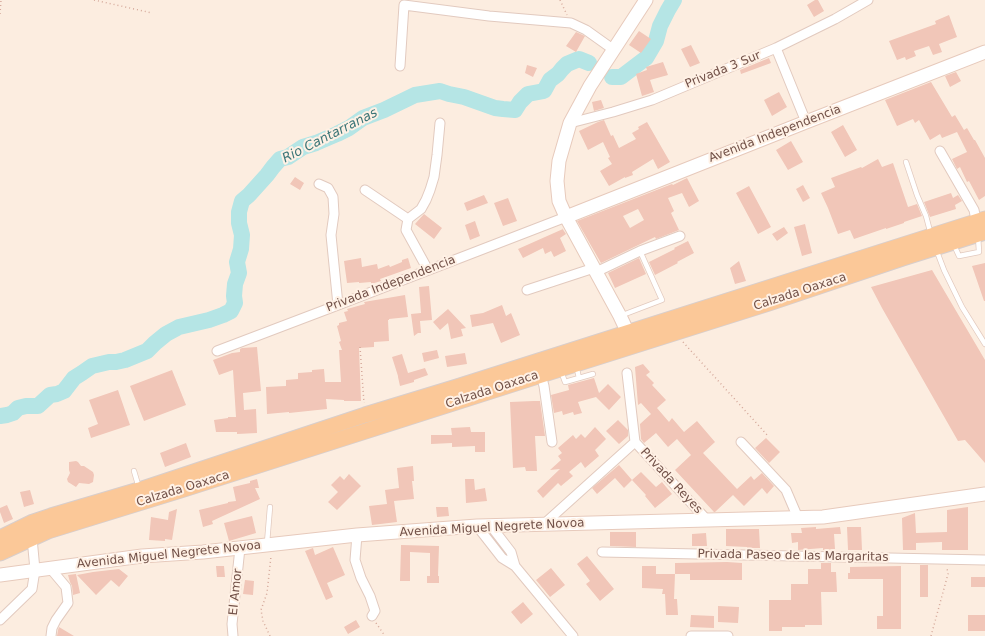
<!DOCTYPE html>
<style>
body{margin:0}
canvas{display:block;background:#fcede0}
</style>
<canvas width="985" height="636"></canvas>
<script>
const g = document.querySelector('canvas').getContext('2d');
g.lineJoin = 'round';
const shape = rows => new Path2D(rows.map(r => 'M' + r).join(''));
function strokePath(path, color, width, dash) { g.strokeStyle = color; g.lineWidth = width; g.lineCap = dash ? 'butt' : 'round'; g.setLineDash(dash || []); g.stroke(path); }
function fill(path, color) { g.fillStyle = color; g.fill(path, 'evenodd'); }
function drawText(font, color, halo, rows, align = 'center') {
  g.font = font + ' "DejaVu Sans",sans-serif'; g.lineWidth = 4; g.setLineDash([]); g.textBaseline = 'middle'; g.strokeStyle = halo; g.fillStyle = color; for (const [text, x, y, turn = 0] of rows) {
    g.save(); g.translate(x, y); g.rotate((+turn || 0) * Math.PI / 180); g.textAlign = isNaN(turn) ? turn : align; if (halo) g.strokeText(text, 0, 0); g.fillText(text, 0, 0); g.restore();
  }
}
strokePath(shape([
 [612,77,621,77,646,58,656,41,660,26,668,10,674,0],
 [0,416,7,415,13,413,18,408,26,406,38,406,50,395,57,394,64,391,74,378,82,373,92,366,109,362,116,362,125,360,147,351,155,343,166,334,179,327,209,320,223,315,231,311,235,303,234,296,235,284,239,273,237,262,241,249,242,235,239,223,239,212,242,201,249,195,267,175,273,167,280,159,288,157,303,147,316,143,337,134,349,128,363,118,384,110,415,95,440,91,449,94,464,97,495,108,503,109,515,110,520,102,528,94,544,91,550,80,558,74,562,69,567,64,579,59,589,63]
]), '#b5e5e5', 16);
fill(shape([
 [815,0,818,0,824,11,814,17,807,5],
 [949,15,957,37,939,44,942,52,933,55,929,46,914,51,916,56,906,60,905,57,897,60,889,41,936,24,935,21],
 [639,31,651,39,641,53,629,45],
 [576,32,585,36,576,52,566,46],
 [691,45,700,63,690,67,681,49],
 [769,58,771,63,741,74,740,70],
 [663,62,668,75,650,80,654,92,642,96,636,74,647,70,646,67],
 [527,65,537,68,533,77,525,73],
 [956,72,961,81,950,87,945,76],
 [931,82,952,117,955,115,964,130,967,128,974,140,975,140,985,158,985,196,979,200,969,181,967,182,960,167,957,169,952,159,967,152,957,132,942,138,940,134,930,140,919,120,915,123,913,119,897,126,885,100],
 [779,92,787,107,772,116,764,100],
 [601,100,604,108,594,111,592,102],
 [604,120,611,136,613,135,619,148,636,139,632,133,639,129,638,127,647,122,670,162,658,169,653,159,632,172,633,175,625,178,625,177,609,186,600,171,612,164,608,158,610,157,603,142,588,150,579,131,598,122],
 [843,125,857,150,845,157,831,132],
 [791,141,803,162,788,170,776,150],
 [878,159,882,167,893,163,908,207,917,204,922,216,904,222,904,223,886,229,886,228,854,239,850,230,838,234,828,208,821,193,835,187,831,178,861,167,862,168],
 [295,177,304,183,300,190,290,184],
 [687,178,699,201,689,207,682,193,668,198,674,211,671,213,679,230,656,239,655,237,601,263,577,221,672,184,673,185],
 [638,209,644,220,630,228,623,216],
 [803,185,810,198,803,202,796,189],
 [749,186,771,227,758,234,736,193],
 [951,193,953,198,958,195,962,201,955,205,956,209,930,217,924,202],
 [484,195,488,203,467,211,464,203],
 [508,198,517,221,503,226,494,203],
 [424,214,442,228,434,239,415,224],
 [475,221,480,236,470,240,465,225],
 [805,224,812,253,802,256,794,227],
 [784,227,788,233,777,241,772,234],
 [562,228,566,234,560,238,566,251,554,257,551,251,545,254,543,248,523,258,518,249,563,229],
 [688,241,694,253,677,262,678,263,655,275,649,262,675,249,674,248],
 [361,258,362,267,377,264,378,269,389,265,390,267,402,262,402,260,408,258,411,268,380,279,381,281,371,284,371,282,359,283,359,282,347,283,344,261],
 [639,258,646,274,615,288,608,273],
 [739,261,746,281,735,284,730,268],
 [985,263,985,301,984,301,972,266],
 [932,270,985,360,985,463,965,440,958,441,882,308,871,287],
 [429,286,432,320,420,321,421,333,418,333,414,336,411,314,421,313,419,287],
 [405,295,408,317,389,319,389,320,388,320,389,341,374,342,374,347,359,348,361,401,344,401,344,400,326,399,327,409,289,413,289,412,267,414,266,387,286,386,286,380,298,379,298,373,312,372,312,370,324,369,325,382,341,382,339,350,342,350,339,342,341,341,337,326,339,325,339,323,347,321,344,312,348,311,347,309,365,304,364,302],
 [502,305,506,316,511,313,520,335,501,343,493,323,472,327,470,315,483,313],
 [448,309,466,328,461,329,463,336,451,339,448,323,440,330,433,322],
 [257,347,261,391,243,393,244,410,256,409,257,433,237,434,237,432,216,432,214,420,228,418,228,417,236,417,233,370,219,375,213,360,232,353,240,352,240,349,242,348],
 [437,350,439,358,424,362,422,353],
 [465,353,467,364,447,367,445,356],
 [402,354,408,373,425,368,428,375,414,380,414,382,400,386,398,377,398,376,392,357],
 [643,364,650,372,646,375,654,383,652,385,666,400,657,408,669,422,672,418,684,432,697,421,715,442,703,453,737,489,751,476,754,480,762,473,774,486,767,494,762,488,744,506,733,495,715,512,714,512,675,470,691,455,677,439,668,447,656,433,644,443,641,439,640,424,651,414,641,403,638,405,635,367],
 [172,370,186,405,144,421,130,386],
 [594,378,599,393,608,384,621,397,609,410,596,397,578,402,582,413,574,415,573,412,563,415,562,411,554,413,551,395,569,390,568,385],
 [118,390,130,425,91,438,88,428,98,424,89,400],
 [534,401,540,401,545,436,535,436,537,471,526,471,525,467,513,468,510,402],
 [618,420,628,430,628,436,619,444,606,431],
 [470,427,471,432,485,432,485,452,475,452,475,446,452,447,452,443,431,444,431,435,452,435,451,428],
 [595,427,606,439,595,450,599,456,585,468,581,462,569,472,573,476,561,486,558,483,543,498,537,491,560,469,550,470,561,460,558,456,562,453,558,448,573,435,576,439,581,434,585,438],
 [766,438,780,452,769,463,755,448],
 [186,443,191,457,165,467,160,453],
 [76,461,78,462,81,466,84,466,93,472,94,475,93,482,89,484,79,483,76,487,68,482,67,479,70,473,69,470,69,462],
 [619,465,632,480,624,488,615,478,597,494,592,488],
 [413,466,414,481,412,481,414,499,394,501,397,522,372,525,369,506,387,504,385,490,399,488,397,468],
 [641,472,656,487,662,482,672,494,655,508,645,496,646,495,632,480],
 [349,474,361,486,337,510,328,502,338,492,331,485,340,476,344,480],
 [257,479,259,488,255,488,260,499,212,521,213,524,203,527,199,510,228,503,228,502,236,501,233,487,250,483,250,481],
 [465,479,474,479,475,490,485,488,487,501,466,503],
 [30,490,34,504,24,507,20,492],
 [7,505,13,519,4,523,0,512,0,508],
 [436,507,448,507,449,516,437,517],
 [968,507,968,550,942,550,942,542,916,543,916,550,903,550,902,518,915,513,916,533,947,532,947,510],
 [177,509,172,540,165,539,165,541,149,540,151,517,168,520,169,512],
 [252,516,256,533,229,541,224,523],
 [816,527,816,529,840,527,841,534,834,534,835,549,823,550,823,548,798,550,798,542,792,543,791,533,802,533,801,528],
 [847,527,861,527,862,550,848,550],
 [726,529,759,529,760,548,747,548,747,547,726,546],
 [610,532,636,532,636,547,610,546],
 [706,533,707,546,692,546,692,534],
 [401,545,439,546,438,576,439,576,439,583,427,583,427,576,430,576,430,553,410,552,410,581,400,581],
 [333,547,345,575,327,583,333,597,326,600,305,551,313,548,315,555],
 [587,556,614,589,600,601,586,584,590,581,577,564],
 [727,562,742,563,742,580,690,580,690,574,675,574,675,563],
 [821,563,831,563,831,572,836,572,837,592,821,592,822,625,805,625,805,627,782,627,782,631,769,631,769,600,791,600,791,584,808,584,808,569,821,569],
 [920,565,928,565,928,597,920,597],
 [216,566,224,566,225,577,217,577],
 [642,566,656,566,656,574,675,574,674,599,677,599,678,615,666,615,665,594,662,594,663,589,642,588],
 [901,566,901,629,877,629,877,616,883,616,883,579,848,579,848,573,850,573,850,567],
 [551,568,565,585,550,597,536,580],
 [119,569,128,576,119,587,111,580,96,595,77,575,93,572],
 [76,574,80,593,73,595,72,586,70,582,68,575],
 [971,577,985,577,985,587,971,587],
 [245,580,254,581,253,595,243,594],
 [523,602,533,614,521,624,511,612],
 [718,606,739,607,738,623,718,622],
 [691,615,714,616,714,628,690,627],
 [968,615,985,615,985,631,968,631],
 [356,620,360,627,348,634,344,627],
 [59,627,74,636,57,636,58,630]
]), '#f1c6b8');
const lane = shape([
 [906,162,917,195,926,216,931,235],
 [954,245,959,256,979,252,978,236],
 [936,249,944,270,962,307,985,344],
 [620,316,662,300,640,251],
 [576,365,579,378],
 [561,371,565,382,593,374],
 [134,471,139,488],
 [267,543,270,507]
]);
const street = shape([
 [776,48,806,122],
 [400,66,404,5,489,16,571,23,586,30,614,50],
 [570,123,613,112,652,100,776,48,835,19,868,0],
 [940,151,974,210,977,225],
 [319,184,328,188,333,197,334,214,331,235,338,305],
 [365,190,408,219],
 [428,270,406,230,408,219,421,209,426,200,430,190,434,177,437,155,440,123],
 [596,272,640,251,680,236],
 [527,290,594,268],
 [217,351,338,305,566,217],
 [541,375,544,386,552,442],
 [635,442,707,520],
 [741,442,786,490,798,518],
 [544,524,635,442,627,373],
 [477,526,502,558,515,566,573,636],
 [491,526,511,552,515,566],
 [357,535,355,560,361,578,370,596,375,611,372,616],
 [602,552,985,560],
 [50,568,66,587,68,603,56,620,52,628,51,636],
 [0,620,32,589,35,570,32,538],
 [233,636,232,624,240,548],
 [691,636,728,636]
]);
const secondary = shape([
 [566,217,806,122,985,52],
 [631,343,628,333,620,316,566,217,559,201,557,181,559,161,570,123,590,86,646,0],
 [0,575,142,556,203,552,357,535,477,526,823,517,985,494]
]);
const primary = shape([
 [0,538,33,522,51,516,139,490,365,415,457,387,985,219],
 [0,553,48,531,181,490,541,375,769,303,903,258,985,232]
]);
strokePath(lane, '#e2cabf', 6);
strokePath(street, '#e2cabf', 11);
strokePath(secondary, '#e7cabc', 15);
strokePath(primary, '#d8cecc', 17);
strokePath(shape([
 [94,0,152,13],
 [560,0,567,15],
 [0,14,1,0],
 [683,342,769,437],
 [360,347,364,403],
 [376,623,385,636],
 [270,636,263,621,261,610,267,593,271,556],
 [931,636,948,574,947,568]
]), '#d5a99b', 1.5, [1, 3]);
strokePath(lane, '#fff', 4.5);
strokePath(street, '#fff', 9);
strokePath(secondary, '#fff', 13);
strokePath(primary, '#fbc898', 15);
drawText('12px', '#725148', '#fff1e5', [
 ["Privada 3 Sur",723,70,-22],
 ["Avenida Independencia",775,134,-21],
 ["Privada Independencia",391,284,-21],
 ["Calzada Oaxaca",800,292,-18],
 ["Calzada Oaxaca",492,390,-18],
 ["Privada Reyes",671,481,47],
 ["Calzada Oaxaca",183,489,-17],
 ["Avenida Miguel Negrete Novoa",492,528,-3],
 ["Avenida Miguel Negrete Novoa",169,555,-6],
 ["Privada Paseo de las Margaritas",793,556,1],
 ["El Amor",236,592,-84]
]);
drawText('italic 13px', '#3c7678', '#fff1e5', [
 ["Rio Cantarranas",330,136,-27]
]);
</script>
